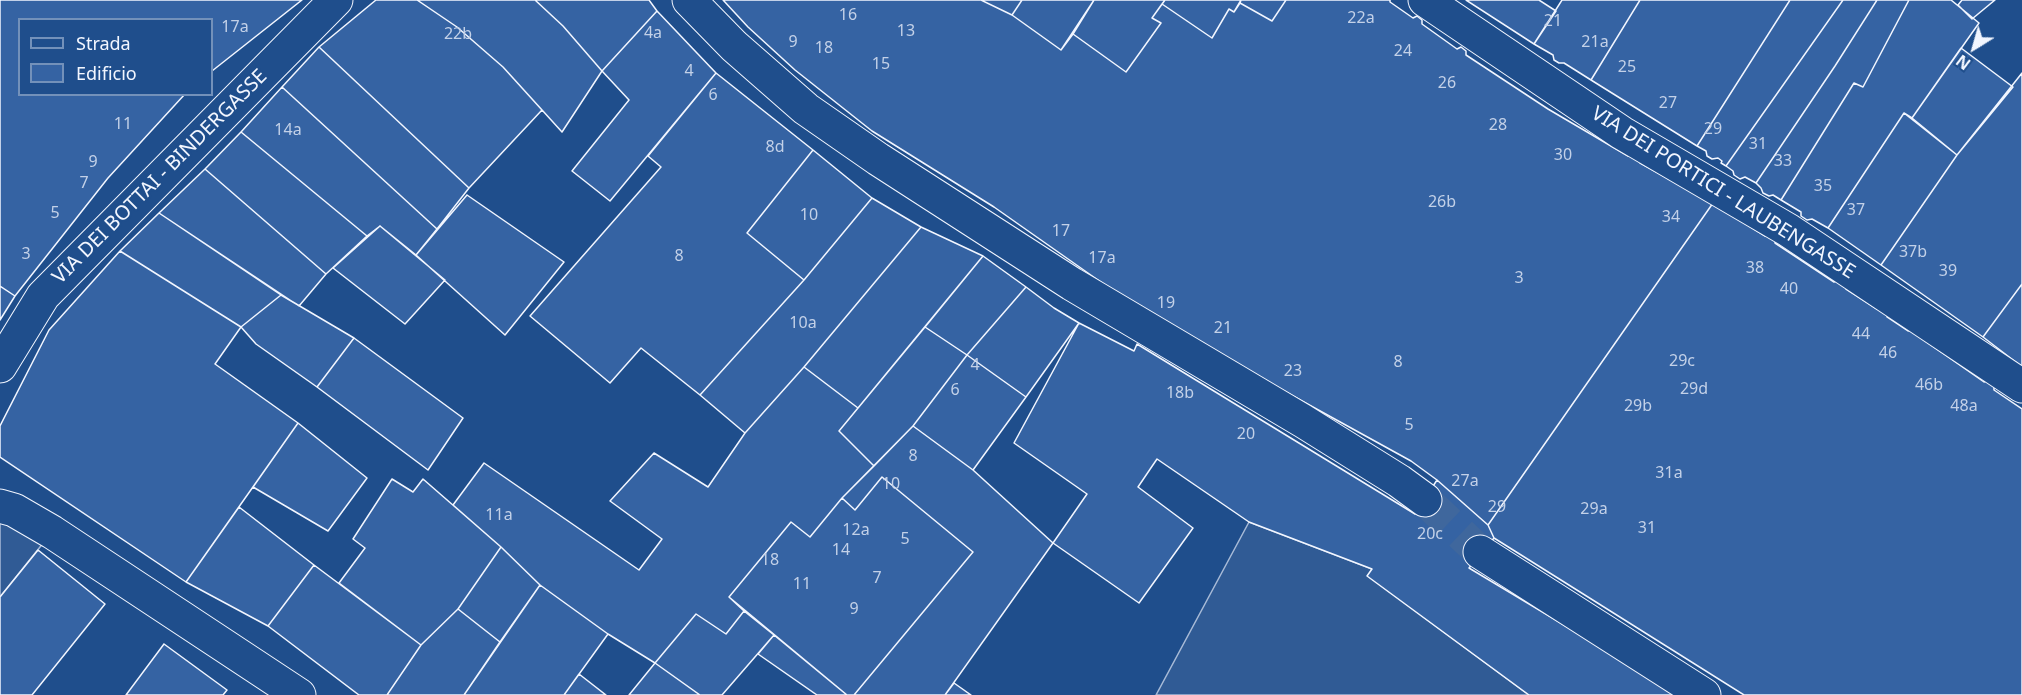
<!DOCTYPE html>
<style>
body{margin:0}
#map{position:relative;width:2022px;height:695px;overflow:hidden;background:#1f4e8c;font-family:"Noto Sans",sans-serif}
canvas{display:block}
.legend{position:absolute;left:18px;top:18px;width:195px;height:78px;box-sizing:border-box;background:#1f4e8c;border:2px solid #7391ba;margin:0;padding:8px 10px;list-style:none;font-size:18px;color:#f2f6ff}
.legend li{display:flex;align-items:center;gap:12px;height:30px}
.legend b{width:30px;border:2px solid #7391ba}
.north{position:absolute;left:1944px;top:18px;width:60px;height:60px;-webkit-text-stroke:4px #1f4e8c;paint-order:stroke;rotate:217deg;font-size:16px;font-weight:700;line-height:24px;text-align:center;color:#f2f6ff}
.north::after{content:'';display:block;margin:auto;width:21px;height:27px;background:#f2f6ff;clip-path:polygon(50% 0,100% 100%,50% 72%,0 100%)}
</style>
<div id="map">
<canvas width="2022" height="695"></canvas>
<ul class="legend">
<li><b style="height:8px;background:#1f4e8c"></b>Strada</li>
<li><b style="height:16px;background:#3563a3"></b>Edificio</li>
</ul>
<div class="north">N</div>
</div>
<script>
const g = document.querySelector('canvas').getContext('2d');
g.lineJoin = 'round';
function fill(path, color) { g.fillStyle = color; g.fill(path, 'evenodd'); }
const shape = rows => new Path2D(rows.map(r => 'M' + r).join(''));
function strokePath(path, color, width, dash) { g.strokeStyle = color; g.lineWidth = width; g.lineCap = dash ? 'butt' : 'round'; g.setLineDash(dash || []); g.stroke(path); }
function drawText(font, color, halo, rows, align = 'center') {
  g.font = font + ' "Noto Sans",sans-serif'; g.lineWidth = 4.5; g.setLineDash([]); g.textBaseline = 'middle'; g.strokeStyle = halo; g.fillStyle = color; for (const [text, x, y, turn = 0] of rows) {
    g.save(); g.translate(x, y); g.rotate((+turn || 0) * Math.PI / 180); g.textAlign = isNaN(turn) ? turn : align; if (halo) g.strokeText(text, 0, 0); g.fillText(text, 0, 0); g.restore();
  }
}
const built = shape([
 [0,506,52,532,0,597,0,506],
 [1249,522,1372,569,1368,576,1529,695,1156,695,1249,522]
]);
fill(built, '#305b95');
strokePath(built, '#a8bbd7', 1.5);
const building = shape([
 [0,0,302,0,212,71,212,20,20,20,20,94,185,94,108,178,15,296,0,286,0,0],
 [376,0,417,0,457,27,503,67,542,110,469,188,319,47,376,0],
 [417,0,535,0,563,26,602,71,562,132,503,67,457,27,417,0],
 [535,0,649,0,657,11,602,71,563,26,535,0],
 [723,0,981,0,1012,15,1061,50,1073,34,1126,72,1161,23,1152,18,1162,4,1212,38,1229,9,1234,12,1240,3,1272,21,1286,0,1390,0,1390,2,1413,18,1417,16,1422,20,1422,24,1457,49,1461,47,1466,51,1466,55,1548,109,1628,156,1632,154,1639,158,1640,163,1713,203,1488,525,1437,480,1411,461,1233,363,1115,292,994,207,872,131,795,70,748,27,723,0],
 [981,0,1022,0,1012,15,981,0],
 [1022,0,1094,0,1061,50,1012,15,1022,0],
 [1094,0,1165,0,1152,18,1161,23,1126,72,1073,34,1094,0],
 [1165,0,1241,0,1234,12,1229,9,1212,38,1162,4,1165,0],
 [1241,0,1286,0,1272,21,1240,3,1241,0],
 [1466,0,1539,0,1556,11,1534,44,1466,0],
 [1562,0,1640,0,1591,80,1564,63,1559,63,1554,60,1553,55,1534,44,1562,0],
 [1640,0,1790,0,1697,146,1591,80,1640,0],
 [1790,0,1843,0,1726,166,1721,163,1722,161,1718,158,1712,159,1707,156,1706,151,1697,146,1790,0],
 [1843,0,1877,0,1835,66,1756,183,1745,177,1740,179,1734,175,1733,171,1726,166,1843,0],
 [1877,0,1909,0,1863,87,1854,83,1781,200,1773,195,1769,196,1763,193,1761,188,1756,183,1835,66,1877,0],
 [1909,0,1951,0,1979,23,1912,118,1904,113,1828,228,1812,219,1807,220,1801,216,1801,212,1781,200,1854,83,1863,87,1909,0],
 [1962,0,1995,0,1972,19,1958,5,1962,0],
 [657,11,716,73,610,201,572,171,629,100,602,71,657,11],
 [319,47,469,188,437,229,282,87,319,47],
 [1961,48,2013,87,1957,155,1912,118,1961,48],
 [716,73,813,150,747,233,804,280,700,395,641,348,610,383,530,316,661,167,648,156,716,73],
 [2022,73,2022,284,1983,337,1881,265,1957,155,2022,73],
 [282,87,437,229,416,255,380,226,367,236,241,132,282,87],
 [1904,113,1957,155,1881,265,1828,228,1904,113],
 [241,132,367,236,326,274,205,169,241,132],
 [813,150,872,198,804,280,747,233,813,150],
 [205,169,326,274,299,306,159,213,205,169],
 [467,195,564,262,505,335,416,255,467,195],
 [872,198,921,227,804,367,745,433,700,395,804,280,872,198],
 [1713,203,1765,236,1769,235,1775,239,1775,243,1834,282,1839,280,1845,285,1846,289,1877,309,1881,308,1887,312,1887,317,1908,331,1914,329,1920,334,1921,338,1984,382,1989,380,1994,385,1994,390,2022,409,2022,695,1744,695,1494,538,1488,525,1713,203],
 [159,213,281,295,241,327,120,251,159,213],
 [380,226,445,280,405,324,333,268,380,226],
 [921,227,983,256,858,408,804,367,921,227],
 [120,251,241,327,215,364,298,423,186,582,0,457,0,426,49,330,120,251],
 [983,256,1026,287,967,355,925,327,983,256],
 [2022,284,2022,367,1983,337,2022,284],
 [0,286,15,296,0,320,0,286],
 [1026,287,1054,308,1079,323,1026,397,967,355,1026,287],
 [281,295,354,338,317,387,256,344,241,327,281,295],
 [1079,323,1134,351,1137,344,1415,514,1437,480,1488,525,1494,538,1469,568,1681,695,1529,695,1367,576,1372,569,1249,522,1157,459,1138,487,1193,528,1139,603,1053,543,1087,494,1014,443,1079,323],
 [925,327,967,355,913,426,874,466,839,431,925,327],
 [354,338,463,418,428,470,317,387,354,338],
 [967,355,1026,397,973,470,913,426,967,355],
 [804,367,858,408,839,431,874,466,842,498,810,537,791,522,729,597,744,611,726,634,696,614,655,663,608,634,540,585,501,547,453,505,484,463,639,570,662,539,610,501,654,453,708,487,745,433,804,367],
 [298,423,367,478,328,531,253,487,298,423],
 [913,426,973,470,1053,543,945,695,854,695,973,552,882,477,855,510,842,498,913,426],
 [882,477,973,552,854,695,847,695,729,597,791,522,810,537,842,498,855,510,882,477],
 [392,479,413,492,423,479,501,547,458,609,421,645,339,583,365,548,353,539,392,479],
 [239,507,314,565,268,626,186,582,239,507],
 [501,547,540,585,500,642,458,609,501,547],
 [38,550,105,604,32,695,0,695,0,597,38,550],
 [314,565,421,645,387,695,359,695,268,626,314,565],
 [540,585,608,634,564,695,464,695,540,585],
 [458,609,500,642,464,695,387,695,421,645,458,609],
 [744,611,774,635,722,695,700,695,655,663,696,614,726,634,744,611],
 [774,635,847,695,817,695,758,654,774,635],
 [164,644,227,690,223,695,126,695,164,644],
 [655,663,700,695,629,695,655,663],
 [579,674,606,695,564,695,579,674],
 [954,683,971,695,945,695,954,683]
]);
fill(building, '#3563a3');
strokePath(building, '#f2f6ff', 1.5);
strokePath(shape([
 [1425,500,1480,552]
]), '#3f679d', 33, [33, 16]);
const pedestrian = shape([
 [689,0,734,46,806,109,878,159,1072,284,1303,421,1399,481,1425,500],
 [1425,0,1622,133,1788,230,2022,386],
 [0,366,43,296,336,0],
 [1480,552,1704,695]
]);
const minor = shape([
 [0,506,14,510,52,532,299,695]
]);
strokePath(pedestrian, '#f2f6ff', 35);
strokePath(minor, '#f2f6ff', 35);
strokePath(pedestrian, '#1f4e8c', 33);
strokePath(minor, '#1f4e8c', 33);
drawText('16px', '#c3d1e8', null, [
 ["16",848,15],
 ["22a",1361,18],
 ["21",1553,21],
 ["17a",235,27],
 ["13",906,31],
 ["4a",653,33],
 ["22b",458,34],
 ["9",793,42],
 ["21a",1595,42],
 ["18",824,48],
 ["24",1403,51],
 ["15",881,64],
 ["25",1627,67],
 ["4",689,71],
 ["26",1447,83],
 ["6",713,95],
 ["27",1668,103],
 ["11",123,124],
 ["28",1498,125],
 ["29",1713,129],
 ["14a",288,130],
 ["31",1758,144],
 ["8d",775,147],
 ["30",1563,155],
 ["33",1783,161],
 ["9",93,162],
 ["7",84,183],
 ["35",1823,186],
 ["26b",1442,202],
 ["37",1856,210],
 ["5",55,213],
 ["10",809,215],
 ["34",1671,217],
 ["17",1061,231],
 ["37b",1913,252],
 ["3",26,254],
 ["8",679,256],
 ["17a",1102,258],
 ["38",1755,268],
 ["39",1948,271],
 ["3",1519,278],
 ["40",1789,289],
 ["19",1166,303],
 ["10a",803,323],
 ["21",1223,328],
 ["44",1861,334],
 ["46",1888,353],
 ["29c",1682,361],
 ["8",1398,362],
 ["4",975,365],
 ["23",1293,371],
 ["46b",1929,385],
 ["29d",1694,389],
 ["6",955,390],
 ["18b",1180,393],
 ["29b",1638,406],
 ["48a",1964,406],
 ["5",1409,425],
 ["20",1246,434],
 ["8",913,456],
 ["31a",1669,473],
 ["27a",1465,481],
 ["10",891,484],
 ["29",1497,507],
 ["29a",1594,509],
 ["11a",499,515],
 ["31",1647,528],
 ["12a",856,530],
 ["20c",1430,534],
 ["5",905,539],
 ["14",841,550],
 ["18",770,560],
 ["7",877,578],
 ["11",802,584],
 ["9",854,609]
]);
drawText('20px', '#f2f6ff', '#1f4e8c', [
 ["VIA DEI BOTTAI - BINDERGASSE",160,177,-45],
 ["VIA DEI PORTICI - LAUBENGASSE",1723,193,32]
]);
</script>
